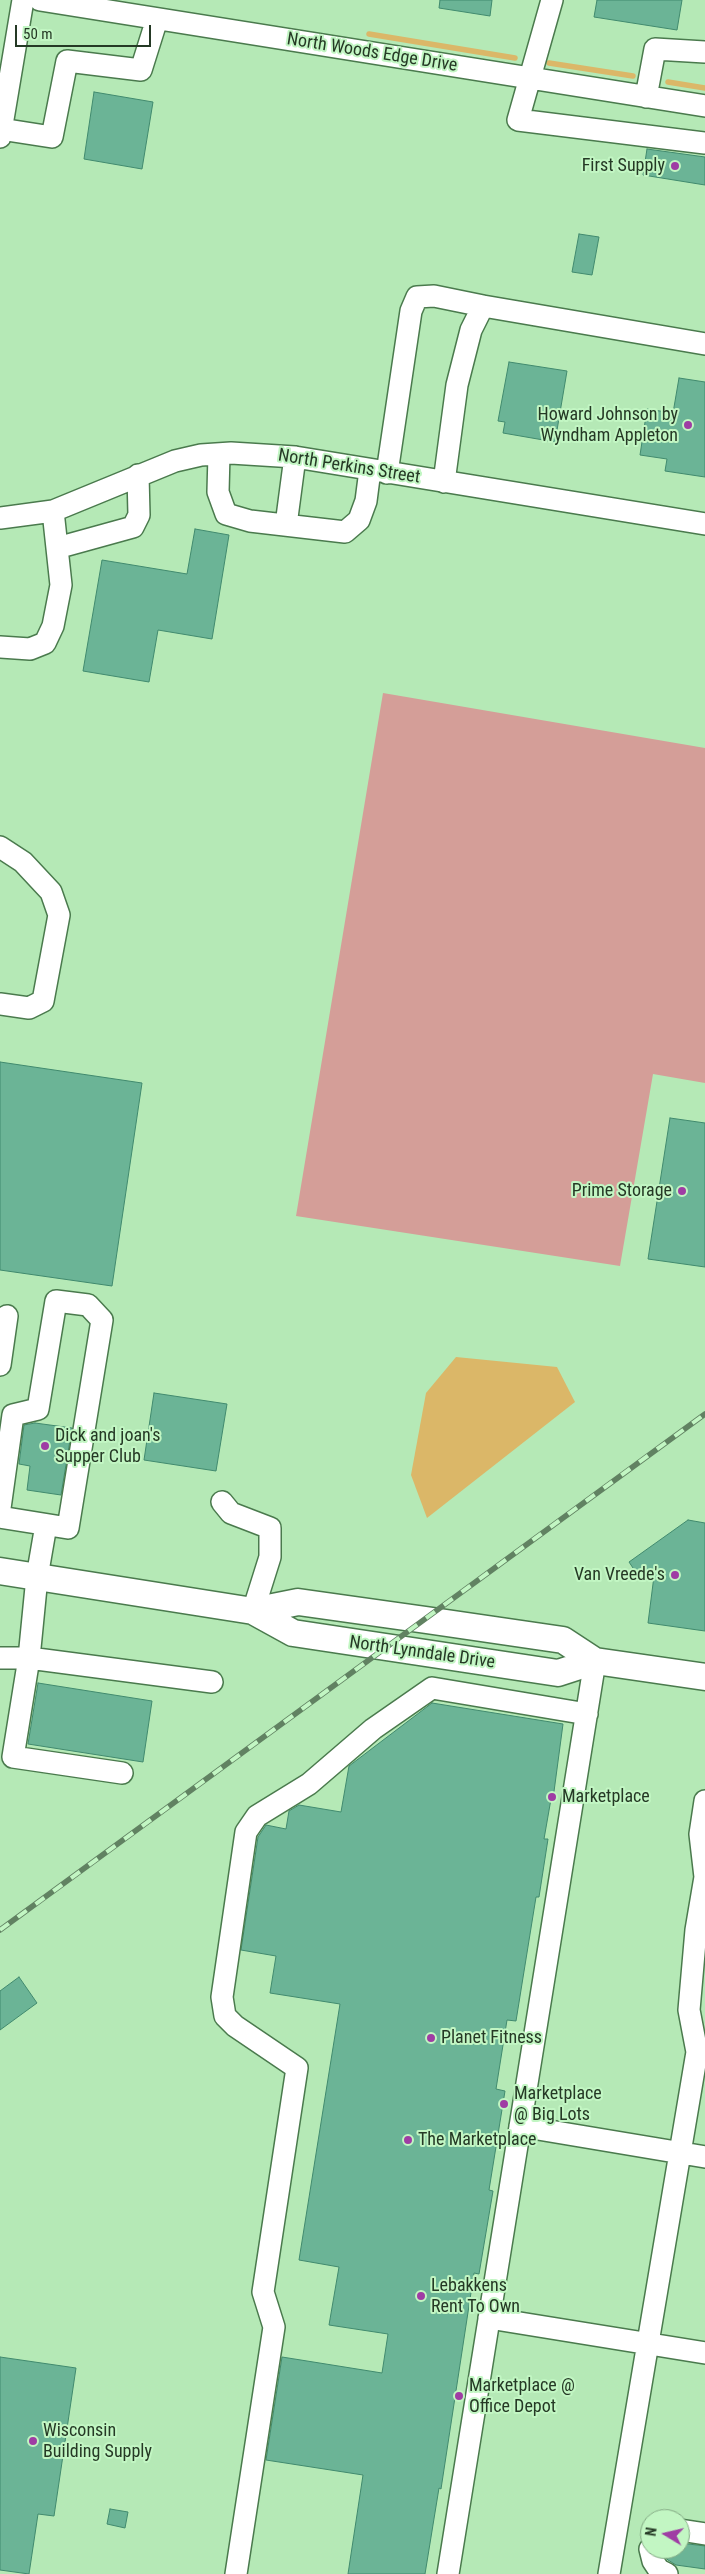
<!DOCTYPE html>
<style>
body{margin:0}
#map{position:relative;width:705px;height:2574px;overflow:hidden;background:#b5e9b6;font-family:"Roboto Condensed",sans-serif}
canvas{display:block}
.north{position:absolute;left:640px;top:2509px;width:50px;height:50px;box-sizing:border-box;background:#c2f6c3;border:1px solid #83aa84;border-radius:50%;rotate:279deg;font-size:14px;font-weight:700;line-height:20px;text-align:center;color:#253925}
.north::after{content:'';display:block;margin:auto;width:18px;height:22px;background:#9f3da4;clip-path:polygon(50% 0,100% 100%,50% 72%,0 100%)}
.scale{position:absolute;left:15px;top:25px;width:136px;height:22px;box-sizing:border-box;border:2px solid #253925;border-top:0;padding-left:6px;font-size:15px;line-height:18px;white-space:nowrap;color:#253925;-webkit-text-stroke:4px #c2f6c3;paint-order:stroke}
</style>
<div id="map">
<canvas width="705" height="2574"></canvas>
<div class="north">N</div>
<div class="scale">50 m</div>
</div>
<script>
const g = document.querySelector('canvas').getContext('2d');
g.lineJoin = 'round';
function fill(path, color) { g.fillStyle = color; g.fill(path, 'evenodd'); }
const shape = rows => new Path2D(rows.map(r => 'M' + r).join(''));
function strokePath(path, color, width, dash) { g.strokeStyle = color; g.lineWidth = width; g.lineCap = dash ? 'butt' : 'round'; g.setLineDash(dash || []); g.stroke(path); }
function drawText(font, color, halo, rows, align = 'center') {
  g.font = font + ' "Roboto Condensed",sans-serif'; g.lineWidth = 4; g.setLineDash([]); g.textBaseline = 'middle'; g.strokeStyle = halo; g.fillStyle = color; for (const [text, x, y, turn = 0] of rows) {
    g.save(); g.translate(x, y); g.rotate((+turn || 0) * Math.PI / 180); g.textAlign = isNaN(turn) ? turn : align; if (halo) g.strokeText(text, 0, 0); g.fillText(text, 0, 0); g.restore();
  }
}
fill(shape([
 [383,693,705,748,705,1083,653,1074,620,1266,296,1216]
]), '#d49e98');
fill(shape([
 [456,1357,557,1367,575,1402,427,1518,411,1475,426,1393]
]), '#dbb768');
strokePath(shape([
 [369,34,515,58],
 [549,63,633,76],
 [668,82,705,88]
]), '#dbb768', 5.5);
const building = shape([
 [440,0,492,0,490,16,439,8,440,0],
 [597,0,682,0,677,30,594,17,597,0],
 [94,92,153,102,142,169,84,159,94,92],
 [647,149,705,157,705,185,643,175,647,149],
 [579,234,599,237,592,275,572,272,579,234],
 [509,362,567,371,555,442,503,433,505,422,498,421,509,362],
 [679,378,705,382,705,477,665,471,667,459,640,455,647,409,673,413,679,378],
 [195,529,229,535,212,639,158,630,149,682,83,671,102,560,187,574,195,529],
 [0,1062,142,1083,112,1286,0,1270,0,1062],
 [670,1118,705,1123,705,1267,648,1259,670,1118],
 [154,1393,227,1404,216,1471,144,1460,154,1393],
 [35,1423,72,1428,61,1495,27,1490,30,1466,19,1464,24,1425,35,1423],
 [688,1520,705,1523,705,1631,648,1623,654,1576,637,1574,629,1562,688,1520],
 [38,1683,152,1701,143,1762,28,1744,38,1683],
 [432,1703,563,1724,553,1799,551,1799,544,1839,548,1839,539,1897,536,1897,516,2021,507,2020,496,2089,505,2091,489,2190,493,2191,479,2274,474,2273,441,2489,439,2488,425,2574,348,2574,363,2475,266,2460,282,2357,382,2373,388,2334,329,2325,339,2267,299,2260,340,2004,270,1993,276,1956,241,1950,258,1837,266,1825,286,1829,289,1811,299,1805,341,1812,349,1766,432,1703],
 [19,1977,37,2003,0,2030,0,1991,19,1977],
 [0,2357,76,2368,54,2516,38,2514,29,2574,0,2570,0,2357],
 [110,2509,128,2512,125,2528,107,2524,110,2509],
 [680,2543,705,2546,705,2569,676,2565,668,2560,665,2557,666,2549,680,2549,680,2543]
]);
fill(building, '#6bb496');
strokePath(building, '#418a6e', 1);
const minor = shape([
 [40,0,705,106],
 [552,0,518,120,705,143],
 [646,97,655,49,705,52],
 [1,129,52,137,67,61,141,70,157,19],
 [0,137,23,0],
 [219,454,218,492,226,514,250,521,345,532,359,520,366,501,370,470],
 [387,473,411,311,417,297,434,296,483,306],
 [444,482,457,385,471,330,483,306,705,344],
 [0,518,53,511,175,461,201,455,231,453,295,457,705,524],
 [286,525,295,457],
 [57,548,133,527,139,515,138,475],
 [0,647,30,649,45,643,53,626,61,585,53,511],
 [0,847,23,862,51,892,59,915,43,1001,29,1008,0,1004],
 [0,1365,7,1316],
 [222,1502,231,1513,270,1528,270,1557,253,1611],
 [0,1508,13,1415,38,1409,56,1301,88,1305,102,1320,68,1528,0,1517],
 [0,1658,29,1658,37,1577,46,1525],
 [122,1773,13,1757,29,1658,212,1682],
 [520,2126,705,2157],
 [489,2318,705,2353],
 [680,2530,705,2534],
 [650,2549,653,2561,659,2570,667,2574],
 [236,2574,274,2327,263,2292,297,2068,235,2026,225,2016,222,1997,246,1832,257,1816,309,1784,373,1729,432,1688,587,1714],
 [448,2574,595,1661],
 [609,2574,697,2052,689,2010,696,1930,705,1877,700,1834,705,1801]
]);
const major = shape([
 [0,1571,253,1611,298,1602,426,1620,563,1640,595,1661,705,1677],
 [253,1611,293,1633,558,1673,595,1661]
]);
strokePath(minor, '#4a7a4d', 24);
strokePath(major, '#4a7a4d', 29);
strokePath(minor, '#fff', 21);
strokePath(major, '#fff', 26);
const rail = shape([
 [0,1930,705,1414]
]);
strokePath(rail, '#618262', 5.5);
strokePath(rail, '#c2f6c3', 4, [11]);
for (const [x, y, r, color] of [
 [675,166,5,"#9f3da4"],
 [688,425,5,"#9f3da4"],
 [682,1191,5,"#9f3da4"],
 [45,1446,5,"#9f3da4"],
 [675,1575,5,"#9f3da4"],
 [552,1797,5,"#9f3da4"],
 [431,2038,5,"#9f3da4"],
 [504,2104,5,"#9f3da4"],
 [408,2140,5,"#9f3da4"],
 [421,2296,5,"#9f3da4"],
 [459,2396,5,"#9f3da4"],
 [33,2441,5,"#9f3da4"]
]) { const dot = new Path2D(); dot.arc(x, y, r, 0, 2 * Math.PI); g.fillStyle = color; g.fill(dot); strokePath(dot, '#c2f6c3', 2); }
drawText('18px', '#253925', '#c2f6c3', [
 ["North Woods Edge Drive",372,53,9],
 ["North Perkins Street",349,467,9],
 ["North Lynndale Drive",422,1653,8]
]);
drawText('18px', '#253925', '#c2f6c3', [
 ["First Supply",665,166,"right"],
 ["Howard Johnson by",678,415,"right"],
 ["Wyndham Appleton",678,436,"right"],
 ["Prime Storage",672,1191,"right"],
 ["Dick and joan's",55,1436],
 ["Supper Club",55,1457],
 ["Van Vreede's",665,1575,"right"],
 ["Marketplace",562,1797],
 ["Planet Fitness",441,2038],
 ["Marketplace",514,2094],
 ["@ Big Lots",514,2115],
 ["The Marketplace",418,2140],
 ["Lebakkens",431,2286],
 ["Rent To Own",431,2307],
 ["Marketplace @",469,2386],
 ["Office Depot",469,2407],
 ["Wisconsin",43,2431],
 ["Building Supply",43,2452]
], 'left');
</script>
